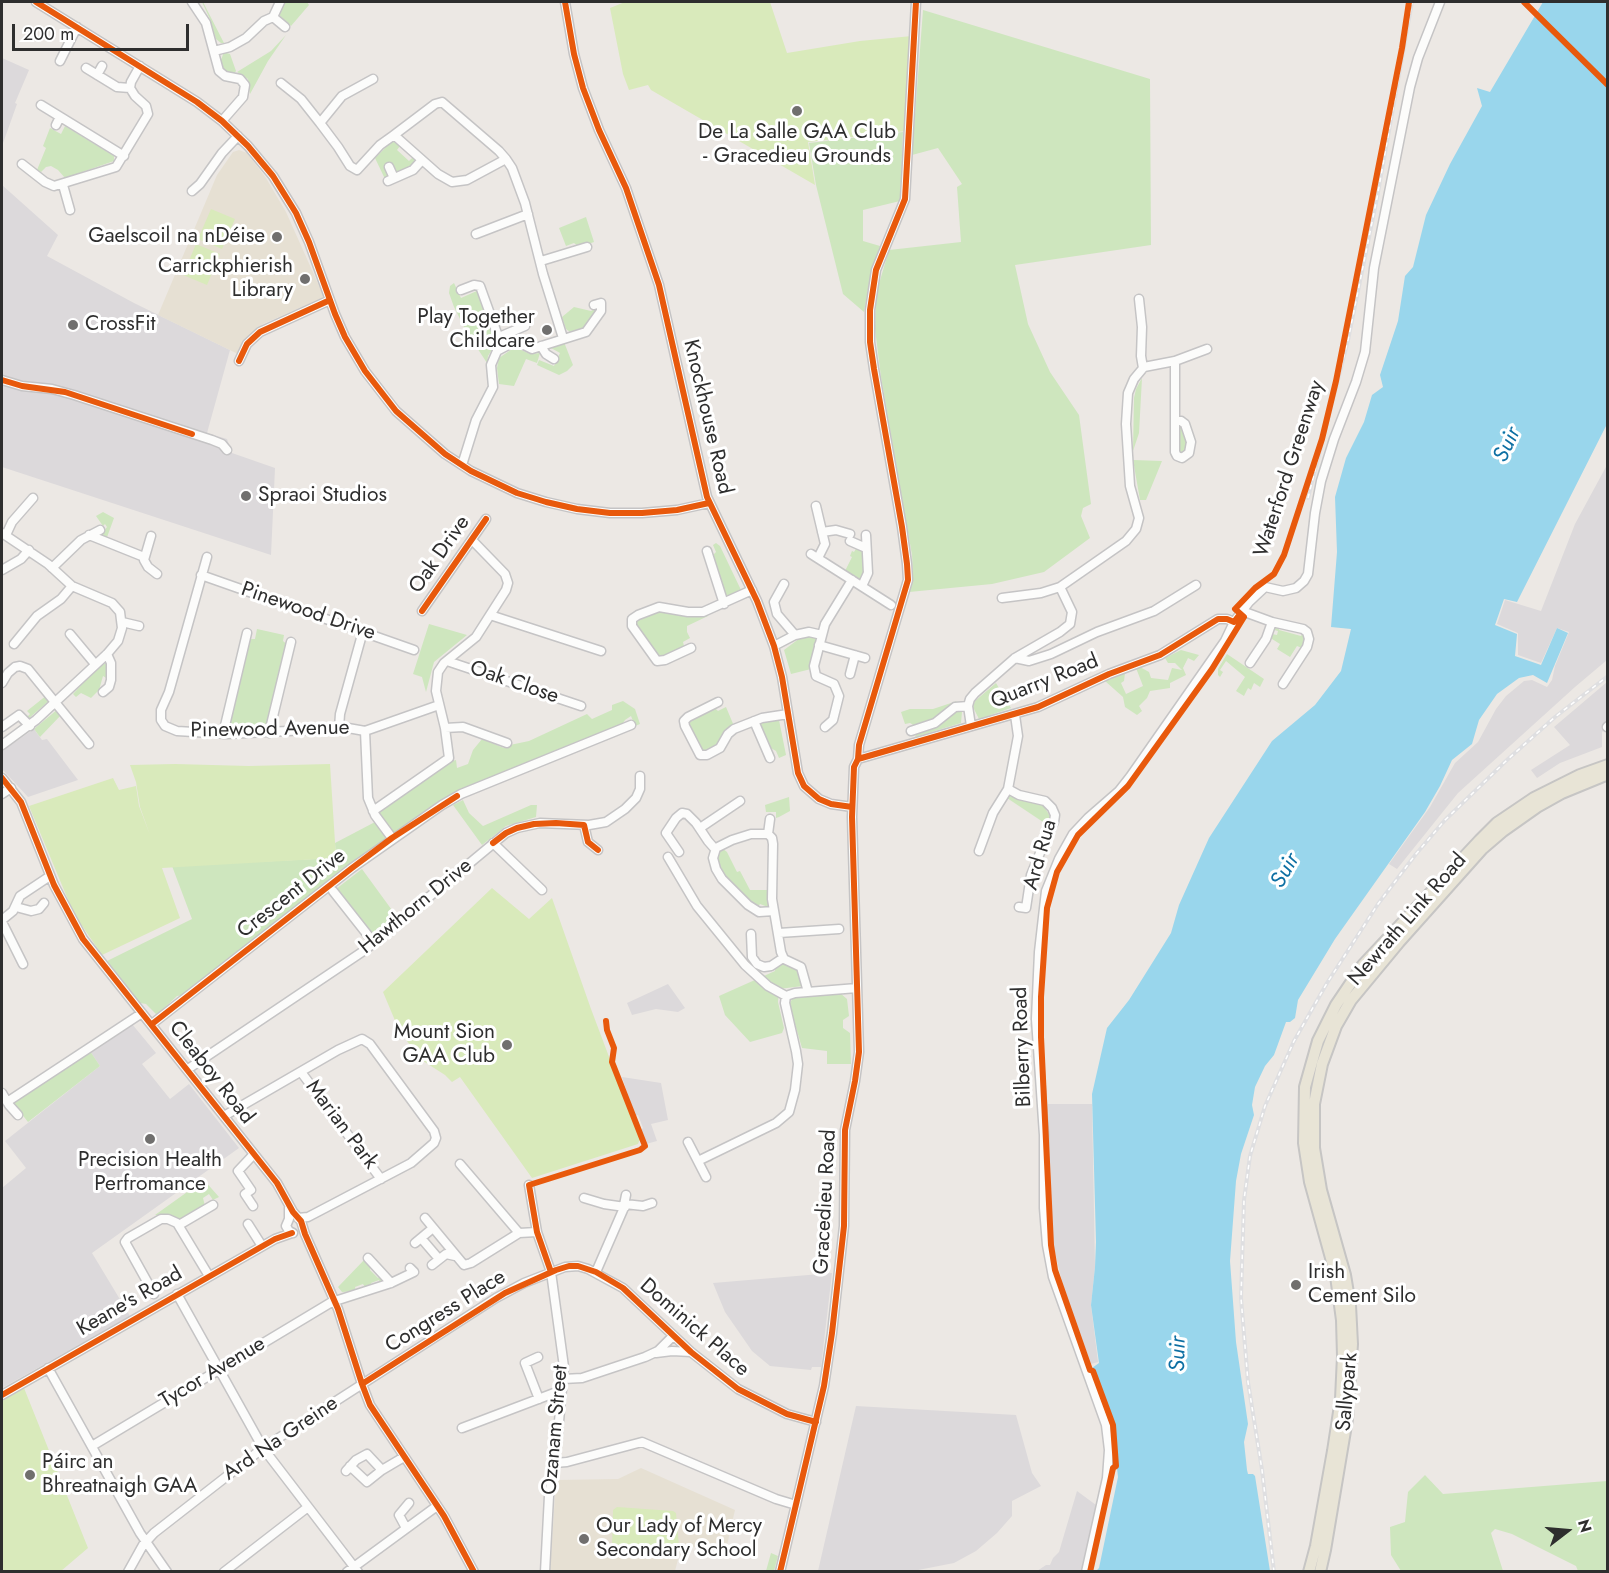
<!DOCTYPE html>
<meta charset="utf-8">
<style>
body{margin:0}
#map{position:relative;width:1609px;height:1573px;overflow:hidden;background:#ece8e4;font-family:Jost,sans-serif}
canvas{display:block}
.frame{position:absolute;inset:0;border:3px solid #2e2e2e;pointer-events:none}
.north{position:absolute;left:1537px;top:1501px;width:60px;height:60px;-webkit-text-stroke:4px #fff;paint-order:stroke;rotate:74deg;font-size:16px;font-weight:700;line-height:24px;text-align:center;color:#2e2e2e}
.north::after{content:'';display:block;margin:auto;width:21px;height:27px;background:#2e2e2e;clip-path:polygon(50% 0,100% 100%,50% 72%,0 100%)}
.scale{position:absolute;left:12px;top:24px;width:177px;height:27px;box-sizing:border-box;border:3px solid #2e2e2e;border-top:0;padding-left:8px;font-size:18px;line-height:21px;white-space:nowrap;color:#2e2e2e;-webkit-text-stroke:4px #fff;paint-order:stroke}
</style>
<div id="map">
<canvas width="1609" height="1573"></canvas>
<div class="frame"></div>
<div class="north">N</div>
<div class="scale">200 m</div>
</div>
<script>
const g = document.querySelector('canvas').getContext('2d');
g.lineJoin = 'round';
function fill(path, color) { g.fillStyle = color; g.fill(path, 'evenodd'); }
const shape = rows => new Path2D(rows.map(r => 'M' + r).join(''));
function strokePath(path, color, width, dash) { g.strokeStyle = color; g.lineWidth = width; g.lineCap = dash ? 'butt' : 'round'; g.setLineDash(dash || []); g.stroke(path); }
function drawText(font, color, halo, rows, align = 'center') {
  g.font = font + ' Jost,sans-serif'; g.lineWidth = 6; g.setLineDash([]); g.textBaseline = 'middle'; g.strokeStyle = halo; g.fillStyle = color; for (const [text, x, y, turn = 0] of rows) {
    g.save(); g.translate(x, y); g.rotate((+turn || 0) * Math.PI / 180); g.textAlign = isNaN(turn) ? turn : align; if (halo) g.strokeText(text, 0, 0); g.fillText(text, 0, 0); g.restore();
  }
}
fill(shape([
 [2,58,29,70,15,103,17,104,2,146],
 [2,185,58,235,47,256,134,303,230,350,207,433,227,439,232,453,275,468,271,555,2,467],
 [1607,465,1607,660,1575,687,1458,793,1397,869,1389,864,1430,807,1455,763,1478,742,1496,709,1506,696,1524,681,1532,680,1547,687,1552,680,1555,666,1569,632,1557,628,1541,663,1518,655,1518,633,1497,624,1505,600,1541,611,1575,524],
 [1607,682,1607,721,1602,725,1605,729,1602,732,1602,747,1560,763,1537,778,1531,770,1570,745,1554,727],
 [34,729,42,740,47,739,78,780,28,797,2,769,2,751],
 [668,984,685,1008,678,1012,656,1009,632,1015,627,1003],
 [132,1024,156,1053,142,1064,170,1099,189,1084,239,1148,92,1253,130,1316,2,1388,2,1188,26,1168,5,1141,100,1066,90,1051],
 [622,1077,661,1083,668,1120,651,1124,657,1141,646,1144,641,1130,643,1128,638,1115,635,1116],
 [1048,1104,1092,1104,1095,1267,1091,1305,1098,1362,1091,1364,1063,1286,1053,1244],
 [832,1273,821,1367,812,1367,811,1370,770,1366,752,1351,725,1312,713,1283],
 [856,1406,1016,1415,1032,1473,1041,1486,1012,1501,1012,1516,997,1533,976,1551,954,1563,913,1571,818,1571],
 [1077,1491,1096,1505,1081,1571,1037,1571,1046,1565,1050,1565,1053,1558,1059,1552]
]), '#dcd9db');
fill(shape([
 [239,150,247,153,266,178,286,212,324,297,263,324,253,333,238,354,158,315,217,175,233,152],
 [641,1468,735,1510,725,1554,682,1544,675,1571,550,1572,556,1480,618,1479]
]), '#e6e0d3');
fill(shape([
 [202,2,203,2,224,43,221,43,216,39,209,17],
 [286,2,307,2,309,5,291,26,278,14],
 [923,10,1150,79,1151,245,1015,265,1028,324,1050,372,1079,415,1091,504,1083,508,1081,516,1090,538,1044,572,992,584,909,592,913,575,912,555,881,377,875,329,876,294,889,250,961,242,957,187,962,184,938,148,912,155],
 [286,35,268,61,250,94,248,79,237,72,271,51],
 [224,52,230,54,236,71,234,74,225,72,219,65],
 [65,126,114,156,114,161,65,178,58,170,51,166,46,167,41,172,37,170,46,148,43,146,50,128,61,134],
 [903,132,900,201,863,210,863,241,880,246,870,278,864,312,843,294,816,185,809,143],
 [391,142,394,142,400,146,397,150,409,161,413,157,415,161,412,165,385,179,375,158],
 [586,217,594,242,579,247,574,243,566,246,559,228],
 [454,283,461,298,479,290,496,343,488,356,487,363,466,331,454,307,449,293,450,286],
 [574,307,591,311,594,309,596,312,584,328,570,332,566,329,562,317],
 [564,342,573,365,567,371,559,375,537,365,539,360,554,366,560,353,551,348],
 [515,347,530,354,540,353,537,363,526,359,514,386,499,384,497,368,499,358],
 [1142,378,1139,433,1133,451,1134,398,1136,389],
 [1180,424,1183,426,1187,437,1187,449,1180,455,1177,453,1177,426],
 [1133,460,1162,461,1146,500,1140,500],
 [103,512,114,518,106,540,102,537,101,535,107,527,105,524,103,526,96,516],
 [716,543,720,546,741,590,731,595,725,596,713,555,716,552,713,545],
 [857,547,863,553,865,573,862,579,858,580,845,571,852,557,850,556,852,551,854,552],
 [656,609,707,614,708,616,687,626,687,632,690,638,683,642,684,646,682,649,662,659,654,656,635,621],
 [429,624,467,635,434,662,426,692,422,677,413,674],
 [1276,626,1279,627,1279,630,1301,636,1303,632,1305,637,1302,648,1297,646,1290,657,1277,649,1280,644,1272,639,1272,634,1277,635,1278,631,1274,630],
 [257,629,284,635,283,641,289,646,266,730,230,731,228,725,250,639,255,639],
 [804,635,817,638,811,669,791,674,784,650],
 [1181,650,1199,655,1194,661,1188,658,1183,668,1186,675,1170,683,1170,688,1150,691,1147,698,1139,706,1142,711,1137,715,1125,707,1123,697,1105,681,1125,673,1124,681,1121,683,1126,694,1143,686,1136,668,1140,667,1149,672,1151,678,1168,680,1172,668,1182,670,1175,663,1168,663,1165,658],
 [1227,654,1264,679,1260,687,1254,683,1251,690,1248,688,1244,696,1236,691,1245,677,1226,661,1220,670,1223,672,1220,677,1218,675,1218,669],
 [108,662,108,679,103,676,99,690,91,698,81,693,76,697,73,694,97,668],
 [996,683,1011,708,979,719,973,707,975,701],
 [47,695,50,700,28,719,27,717,30,714,27,711],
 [623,701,635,709,640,724,635,726,631,716,625,720,621,726,450,796,393,833,379,816,379,810,452,761,456,760,457,768,468,764,473,750,482,739,504,748,505,746,529,741,587,714,592,719,612,710,612,705],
 [957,701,935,721,915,726,910,723,905,724,901,712,910,709,933,709],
 [726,707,734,726,720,744,703,753,687,723,689,719,715,708,718,711],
 [58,709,62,714,40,737,34,729],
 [955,711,962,712,961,723,915,737,917,732,936,727],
 [779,720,786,755,779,758,776,751,769,747,761,730,761,723],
 [1009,796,1043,805,1050,816,1049,826,1007,798],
 [789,797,790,811,779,817,776,818,776,812,766,812,765,805],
 [463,800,469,813,483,826,531,805,537,805,536,817,506,826,482,845,453,805],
 [375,822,385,833,385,839,185,995,177,996,157,1015,146,1004,140,1003,107,961,192,919,172,866,336,858,335,843],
 [722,848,727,852,737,872,740,871,750,890,768,890,768,907,760,904,758,907,755,906,732,887,718,862,718,854],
 [362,869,397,917,372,936,336,889],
 [776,958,781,963,796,966,803,986,779,989,778,1002,784,1028,782,1033,750,1042,725,1015,719,996,775,971],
 [840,993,847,999,849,1016,843,1020,843,1028,850,1033,851,1064,827,1064,827,1051,802,1048,789,1004,793,998],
 [90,1051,100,1066,28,1122,13,1103],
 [204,1180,219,1197,213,1200,209,1194,203,1198,205,1206,179,1220,167,1215,155,1215],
 [365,1259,371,1264,370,1270,378,1278,381,1275,385,1279,380,1284,379,1280,371,1283,372,1288,366,1289,363,1284,355,1287,356,1291,342,1292,338,1287],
 [1425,1475,1443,1494,1607,1481,1607,1571,1578,1571,1576,1566,1512,1534,1495,1529,1491,1533,1503,1571,1401,1571,1391,1555,1390,1527,1405,1522,1408,1492],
 [771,1553,778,1556,774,1571,766,1571]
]), '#cee6be');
fill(shape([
 [625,2,770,2,787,53,860,41,912,36,906,131,808,142,815,185,651,90,648,85,629,90,623,74,610,8],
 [211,209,235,219,222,249,198,239],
 [196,244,220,254,207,285,183,275],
 [175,764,249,766,330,764,336,858,162,868,180,918,102,955,74,914,29,806,113,778,119,790,136,786,139,806,150,835,140,807,136,782,130,765],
 [492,888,529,919,552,898,591,1009,640,1139,638,1144,532,1178,460,1077,452,1082,445,1075,420,1059,399,1030,383,992],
 [24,1388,88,1548,61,1571,2,1571,2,1401],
 [617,1507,673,1511,676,1513,679,1546,677,1558,612,1546,613,1510]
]), '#d9eabb');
fill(shape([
 [1543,2,1607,2,1607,424,1517,602,1504,599,1495,625,1517,634,1515,656,1541,665,1557,628,1568,633,1547,683,1533,675,1519,678,1497,694,1479,720,1472,744,1452,760,1440,786,1425,812,1335,939,1298,1000,1295,1018,1290,1022,1286,1022,1274,1055,1265,1066,1255,1087,1252,1105,1254,1115,1241,1154,1236,1181,1230,1261,1236,1342,1248,1424,1244,1442,1247,1470,1248,1474,1253,1474,1255,1476,1270,1571,1096,1571,1099,1568,1118,1477,1112,1425,1107,1411,1102,1403,1092,1368,1099,1363,1091,1305,1095,1267,1096,1242,1092,1094,1107,1028,1129,1000,1171,933,1179,905,1209,838,1272,741,1315,705,1341,671,1351,629,1331,627,1337,552,1335,497,1346,458,1364,422,1372,395,1383,387,1380,375,1398,321,1405,276,1413,267,1426,215,1450,164,1482,106,1477,88,1490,92]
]), '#99d6ec');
const minor = shape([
 [36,2,197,102,222,121,248,146,273,176,296,213,309,242,335,314,345,337,365,371,396,411,445,454,471,471,517,493,546,502,577,509,610,513,642,513,677,510,709,503],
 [192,2,206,23,219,71,225,76,240,79,245,85,243,97,222,121],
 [565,2,574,54,583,88,599,130,626,188,659,285,707,497,757,601,774,646,782,677,798,773,804,786,819,799,831,804,852,807],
 [273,17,285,27],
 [214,51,230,47,246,38,264,21,273,17,280,2],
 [60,61,77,27],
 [86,68,117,87,130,88],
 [97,75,102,66],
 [373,79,342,96,320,123,338,147,350,166,357,170,380,145,394,135],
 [281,83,301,99,320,123],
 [41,105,124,156],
 [56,125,60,117],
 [506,159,499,151,442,102,435,104,394,135,438,174,452,182,467,180,506,159,512,168,525,203,543,274,563,338],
 [22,164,45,182,54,186,116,167,148,114,146,106,135,96,130,88,131,82,140,66],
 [389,167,394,178],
 [388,181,413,170,422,160],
 [63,185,70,210],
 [192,191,200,184,222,153,238,136],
 [476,234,528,214],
 [541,261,587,247],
 [461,290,474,285,480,286,502,347],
 [1139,299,1142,327,1141,356,1143,368],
 [499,337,525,326],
 [541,346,546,354,554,359],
 [239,361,247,344,260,332,330,300],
 [2,380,22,386,52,389,74,395,212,440,222,444,227,450],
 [1175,420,1175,452,1177,456,1182,458,1189,453,1191,442,1185,424,1181,421,1175,420,1175,361],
 [462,465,476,420,493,387,491,365,497,351,516,341,532,349,586,332,601,311,601,303,594,305],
 [816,506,825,544,818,558],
 [822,532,836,530,850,534],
 [2,533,48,564,72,586,112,603,120,612,122,628,118,641,107,654,36,720,2,745],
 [6,535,12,522,33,498],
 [89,535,144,557],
 [151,536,144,560,148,567,157,574],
 [850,541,866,548],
 [707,551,724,604],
 [811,554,891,605],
 [207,557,169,692,161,710,161,720,165,726,177,731,227,734,348,728,365,731],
 [52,568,81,540,100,530],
 [2,570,21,559,29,550],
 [201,575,414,650],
 [784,584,774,602,777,614,795,635,809,632,822,635],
 [862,586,868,573,866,535],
 [1002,598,1041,593,1060,587],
 [422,611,486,519],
 [1242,611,1272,622,1303,629,1307,632,1309,639,1307,647,1283,684],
 [490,615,601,651],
 [122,622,139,626],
 [70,634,95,664],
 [14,644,37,616,61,599,72,586],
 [819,645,865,658],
 [774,646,795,635],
 [691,648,665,660,657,661,632,626,632,619,638,615,659,607,688,612,703,612,752,590],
 [1015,658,1029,661,1051,654,1097,632,1154,611,1196,585],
 [447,661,581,706],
 [1250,663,1266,639,1272,622],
 [850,674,855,655],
 [2,683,8,673,15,667,20,666,28,669,89,744],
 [103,692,109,687,111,680,111,663,107,654],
 [718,702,688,717,684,721,685,726,700,755,707,755,720,748,728,734,734,729,762,718,788,714],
 [1015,715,1018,736,1008,789,1019,795,1045,801,1052,808,1055,815,1054,822,1042,848,1031,875,1026,908,1019,907],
 [754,721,770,758],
 [971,726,968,706,970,699,975,693,1015,658,1060,632,1070,624,1072,612,1060,587,1126,541,1136,529,1139,518,1130,486,1126,424,1128,393,1134,379,1144,367,1175,361,1207,349],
 [2,727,19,715,30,726],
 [825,727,833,720,839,696,834,684,816,676,814,666,825,624,852,580],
 [1607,727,1608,726],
 [339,728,340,714,363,631],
 [445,728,463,727,507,743],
 [365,731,368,798,375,815,392,838],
 [365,731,439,705],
 [911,731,935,723,955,707,968,706],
 [269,733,291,642],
 [223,734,247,633],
 [858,759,1038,707,1109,674,1160,655,1218,619,1227,619,1234,622],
 [2,778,21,802,54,885,83,939,277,1183,293,1212,301,1221,305,1234,338,1309,362,1384,370,1405,444,1516,474,1572],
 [2,794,11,788],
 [373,811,449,758,445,728,436,691,438,672,444,663,476,637,506,590,508,583,505,574,472,540],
 [770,819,768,834,772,838,773,844,772,899,781,952,784,959,801,967,808,992],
 [584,825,588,842,598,850],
 [700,828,740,801],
 [768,834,751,834,732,840,716,848,713,858,716,869,722,879,748,905,759,912,774,911],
 [493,843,542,890],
 [979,851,993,813,1008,789],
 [679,852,666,833,676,818,682,813,687,814,696,823,708,841,715,849],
 [668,857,697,906,745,965,768,986,786,996,795,993,857,988],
 [333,891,374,943],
 [16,907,31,911,39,909,44,903],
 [2,920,13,911,20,896,50,876],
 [2,922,23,964],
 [779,933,839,929],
 [751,934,752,957,757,964,764,967,771,966,783,958],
 [152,1024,352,868,442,805,461,794,631,725],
 [188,1069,365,950,506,833,517,828,540,823,589,825,606,822,625,809,636,798,640,789,640,776],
 [301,1072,381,1179],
 [2,1093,9,1105,18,1115],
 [7,1102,142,1013],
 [224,1116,338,1050,362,1039,370,1044,434,1131,436,1138,434,1143,411,1163,308,1217,298,1218],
 [688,1142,706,1177],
 [698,1161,776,1123,789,1112,795,1090,798,1064,796,1051,785,1003,786,996],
 [460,1164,519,1233],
 [529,1185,537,1232,551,1272,564,1367,558,1432,549,1496,545,1572],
 [584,1198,604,1204,625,1207],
 [625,1204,643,1206,652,1203],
 [253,1206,245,1194,251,1190,238,1171,254,1154],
 [289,1208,289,1219,286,1226,289,1231,293,1233],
 [425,1218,464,1265,471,1263,519,1233,537,1232],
 [248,1224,262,1246],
 [179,1225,213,1205],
 [421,1238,439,1259],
 [415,1243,433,1228],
 [368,1258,391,1283],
 [432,1265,446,1254,455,1256],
 [596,1272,623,1210,626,1195],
 [154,1294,125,1242,128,1238,161,1219,168,1219,177,1223,209,1276],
 [177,1294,263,1448,358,1572],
 [335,1301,391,1283,414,1272,410,1268],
 [656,1353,672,1351,691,1352],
 [538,1357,525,1363,539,1399],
 [48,1368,140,1533,167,1572],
 [563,1379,582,1378,645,1357,658,1351,673,1336],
 [2,1395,275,1239,292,1233],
 [462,1428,562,1390],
 [92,1446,335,1300],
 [554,1463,567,1462,642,1442,776,1499,796,1505],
 [350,1466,367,1482,382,1470],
 [346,1471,356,1460,367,1454,382,1470,404,1457],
 [406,1528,399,1515,409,1503],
 [128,1572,143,1545,154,1533,263,1448,496,1298,524,1283,565,1267,578,1266,588,1269,623,1288,691,1352,738,1389,787,1414,816,1422],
 [224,1572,308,1507],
 [347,1572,437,1506],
 [780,1572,824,1386,832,1333,844,1226,845,1130,855,1081,859,1052,852,817,854,767,858,759,859,745,908,580,907,564,902,527,874,369,870,342,870,310,876,270,905,199,916,2],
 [1086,1572,1107,1478,1109,1450,1106,1425,1053,1277,1047,1245,1044,1208,1044,1135,1036,1019,1039,952,1046,891,1059,859,1073,834,1088,818,1119,791,1130,777,1225,641,1234,622,1249,602,1265,587,1283,591,1296,588,1304,581,1308,574,1315,513,1321,481,1334,439,1356,382,1365,352,1374,268,1410,87,1418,58,1440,2]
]);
const major = shape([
 [1309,1572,1316,1546,1333,1451,1341,1399,1343,1356,1342,1320,1336,1276,1310,1182,1304,1143,1305,1087,1318,1041,1336,1005,1363,965,1480,840,1497,823,1534,798,1580,775,1608,765],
 [1320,1572,1325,1550,1347,1419,1352,1344,1350,1305,1345,1275,1321,1190,1314,1148,1314,1104,1322,1064,1336,1026,1351,1000,1399,942,1482,849,1503,831,1537,807,1562,793,1608,774]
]);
strokePath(minor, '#c5c4c5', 11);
strokePath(major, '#c6c5c4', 14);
strokePath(minor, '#fcfcfb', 8);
strokePath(major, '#e8e4d6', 10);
const rail = shape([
 [1308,498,1348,340,1377,198,1412,2],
 [1274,1572,1262,1470,1248,1382,1241,1298,1244,1200,1250,1156,1265,1106,1294,1041,1327,983,1378,904,1416,854,1445,820,1507,760,1555,717,1608,676]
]);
strokePath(rail, '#dfdfe1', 4);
strokePath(rail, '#fff', 1.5, [4.5]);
strokePath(shape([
 [36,2,197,102,222,121,248,146,273,176,296,213,309,242,335,314,345,337,365,371,396,411,445,454,471,471,517,493,546,502,577,509,610,513,642,513,677,510,709,503],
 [565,2,574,54,583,88,599,130,626,188,659,285,707,497,757,601,774,646,782,677,798,773,804,786,819,799,831,804,852,807],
 [1524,2,1608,85],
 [239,361,247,344,260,332,330,300],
 [2,380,22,386,65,392,192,434],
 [422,611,486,519],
 [858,759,1038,707,1109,674,1160,655,1218,619,1227,619,1234,622,1240,614],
 [2,778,21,802,54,885,83,939,277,1183,293,1212,301,1221,305,1234,338,1309,362,1384,370,1405,444,1516,474,1572],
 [493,843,506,833,517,828,534,824,556,823,584,825,588,842,598,850],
 [152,1024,352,868,392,838,457,796],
 [551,1272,537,1232,529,1185,640,1150,645,1146,612,1062,614,1048,607,1030,606,1021],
 [362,1384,505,1293,556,1270,569,1266,578,1266,596,1272,623,1288,691,1352,738,1389,787,1414,816,1422],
 [2,1395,275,1239,292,1233],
 [780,1572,824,1386,832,1333,844,1226,845,1130,855,1081,859,1052,852,817,854,767,858,759,859,745,908,580,907,564,902,527,874,369,870,342,870,310,876,270,905,199,916,2],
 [1090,1572,1113,1468,1116,1466,1113,1425,1093,1371,1090,1370,1055,1270,1051,1245,1041,1037,1041,997,1047,908,1057,872,1078,835,1128,786,1212,669,1244,617,1235,609,1255,588,1274,574,1284,555,1322,439,1336,381,1402,48,1409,2]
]), '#e8590c', 6);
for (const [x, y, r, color] of [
 [797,111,6,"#706f6e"],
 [277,237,6,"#706f6e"],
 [305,279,6,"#706f6e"],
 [73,325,6,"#706f6e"],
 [547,330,6,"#706f6e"],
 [246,496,6,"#706f6e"],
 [507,1045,6,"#706f6e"],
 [150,1139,6,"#706f6e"],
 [1296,1285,6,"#706f6e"],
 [30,1475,6,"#706f6e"],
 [584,1539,6,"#706f6e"]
]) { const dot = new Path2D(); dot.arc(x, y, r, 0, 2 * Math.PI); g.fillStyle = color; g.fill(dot); strokePath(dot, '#fff', 2); }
drawText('21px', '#2e2e2e', '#fff', [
 ["De La Salle GAA Club",797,133,"center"],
 ["- Gracedieu Grounds",797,157,"center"],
 ["Gaelscoil na nDéise",265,237,"right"],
 ["Carrickphierish",293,267,"right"],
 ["Library",293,291,"right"],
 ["Play Together",535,318,"right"],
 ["Childcare",535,342,"right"],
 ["CrossFit",85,325],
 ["Spraoi Studios",258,496],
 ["Mount Sion",495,1033,"right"],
 ["GAA Club",495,1057,"right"],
 ["Precision Health",150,1161,"center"],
 ["Perfromance",150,1185,"center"],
 ["Irish",1308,1273],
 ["Cement Silo",1308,1297],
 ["Páirc an",42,1463],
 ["Bhreatnaigh GAA",42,1487],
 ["Our Lady of Mercy",596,1527],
 ["Secondary School",596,1551]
], 'left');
drawText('21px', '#2e2e2e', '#fff', [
 ["Knockhouse Road",707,417,77],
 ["Waterford Greenway",1290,469,-72],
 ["Oak Drive",440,555,-55],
 ["Pinewood Drive",308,612,19],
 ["Quarry Road",1045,682,-22],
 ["Oak Close",514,683,19],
 ["Pinewood Avenue",270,730,-1],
 ["Ard Rua",1041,855,-74],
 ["Crescent Drive",292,894,-38],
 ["Hawthorn Drive",416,907,-39],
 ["Newrath Link Road",1408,920,-49],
 ["Bilberry Road",1023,1047,-92],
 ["Cleaboy Road",211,1073,52],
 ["Marian Park",341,1125,53],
 ["Gracedieu Road",826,1202,-87],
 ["Keane's Road",130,1302,-30],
 ["Congress Place",446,1312,-32],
 ["Dominick Place",694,1328,41],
 ["Tycor Avenue",213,1373,-31],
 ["Sallypark",1348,1392,-85],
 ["Ozanam Street",556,1430,-85],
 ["Ard Na Greine",281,1439,-34]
]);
drawText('italic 22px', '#0d6fa3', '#fff', [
 ["Suir",1508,445,-65],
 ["Suir",1286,871,-60],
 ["Suir",1179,1354,-89]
]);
</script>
